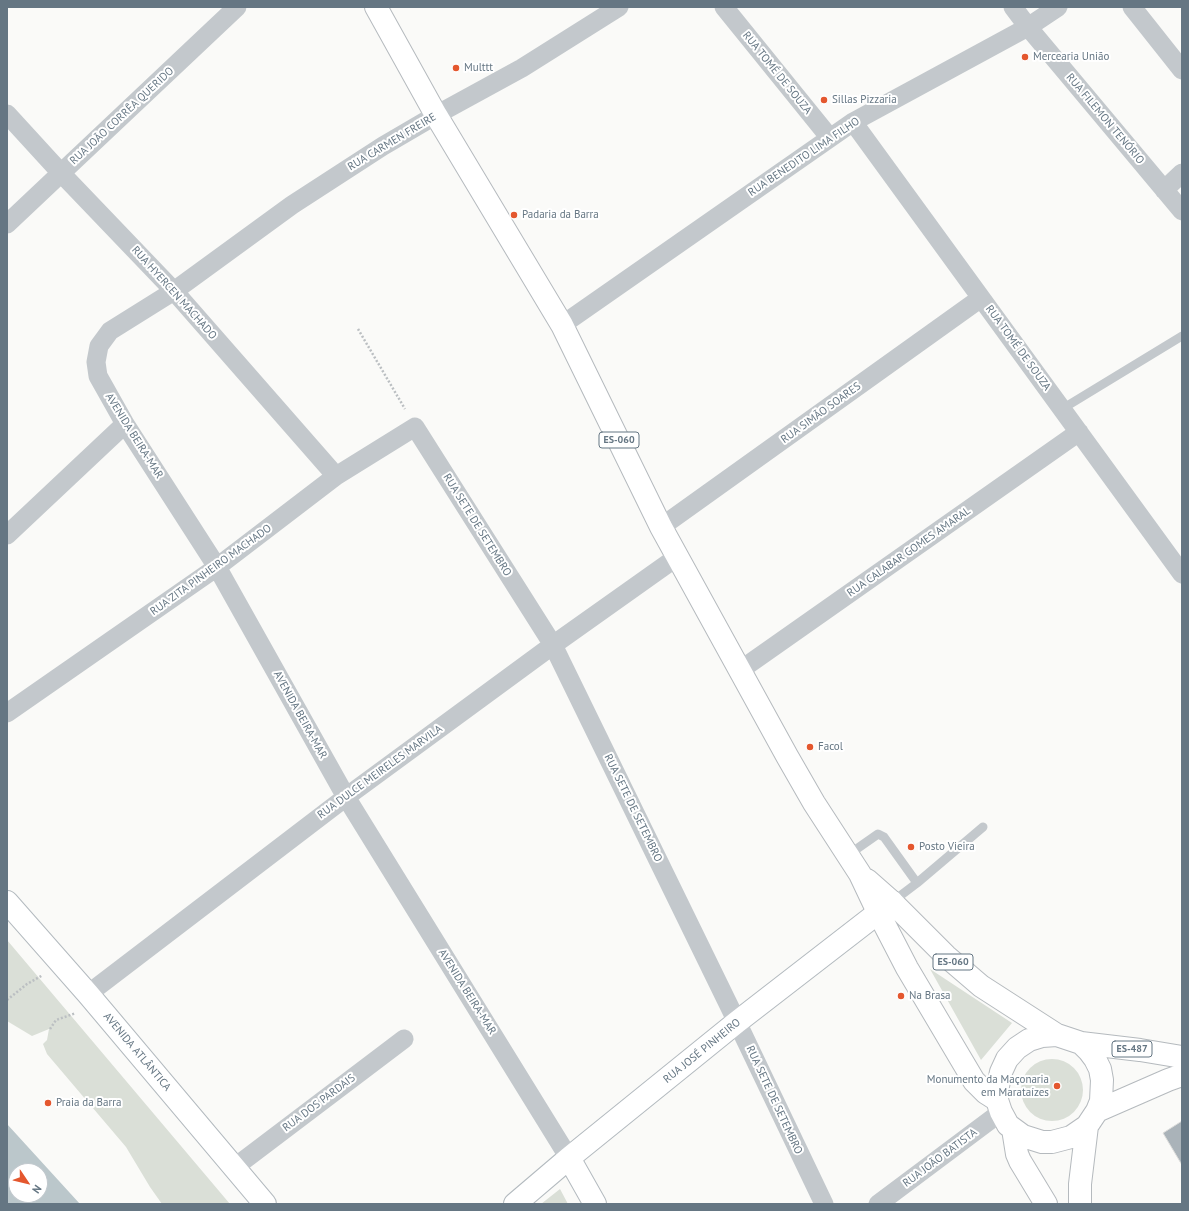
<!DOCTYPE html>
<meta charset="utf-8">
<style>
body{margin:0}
#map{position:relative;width:1189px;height:1211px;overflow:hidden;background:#fafaf8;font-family:"PT Sans",sans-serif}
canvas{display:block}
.frame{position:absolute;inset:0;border:8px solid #657683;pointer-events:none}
.north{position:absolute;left:8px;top:1163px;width:40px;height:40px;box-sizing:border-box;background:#fff;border:1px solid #c1c8cd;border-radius:50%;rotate:125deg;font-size:11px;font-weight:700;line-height:16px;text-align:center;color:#657683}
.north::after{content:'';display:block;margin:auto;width:14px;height:18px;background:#e4572e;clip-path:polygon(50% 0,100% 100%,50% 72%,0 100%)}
</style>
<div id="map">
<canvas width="1189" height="1211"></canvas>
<div class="frame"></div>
<div class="north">N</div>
</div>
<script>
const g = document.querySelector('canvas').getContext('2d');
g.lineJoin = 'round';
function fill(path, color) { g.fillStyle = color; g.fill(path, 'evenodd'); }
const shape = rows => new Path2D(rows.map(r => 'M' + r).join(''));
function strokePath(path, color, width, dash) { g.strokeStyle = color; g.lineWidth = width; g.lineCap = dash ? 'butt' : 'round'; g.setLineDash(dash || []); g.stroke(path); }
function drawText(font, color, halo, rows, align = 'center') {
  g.font = font + ' "PT Sans",sans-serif'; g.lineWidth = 4; g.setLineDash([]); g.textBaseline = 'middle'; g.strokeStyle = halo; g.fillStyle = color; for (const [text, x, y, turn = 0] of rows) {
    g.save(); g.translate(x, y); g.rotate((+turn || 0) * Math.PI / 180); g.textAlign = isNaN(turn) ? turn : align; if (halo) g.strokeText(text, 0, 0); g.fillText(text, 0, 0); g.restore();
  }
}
fill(shape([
 [7,940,230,1204,162,1204,150,1187,126,1147,47,1054,43,1044,47,1040,49,1029,32,1036,7,1021],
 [930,969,1012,1023,981,1060],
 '1021 1090a31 31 0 1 1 62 0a31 31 0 1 1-62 0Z',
 [560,1189,568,1204,541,1204]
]), '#dadfd7');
fill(shape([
 [7,1124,80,1204,7,1204],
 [16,1171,40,1171,40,1195,16,1195]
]), '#bbc7cb');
const building = shape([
 [1182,1121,1182,1165,1163,1133,1182,1121]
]);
fill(building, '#aab3b9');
strokePath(building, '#dcdcda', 1);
const secondary = shape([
 [7,902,88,994,265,1204],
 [569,1158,595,1204],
 [515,1204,569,1158,737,1022,892,902]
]);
const primary = shape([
 [376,7,436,115,562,325,661,527,787,756,814,803,860,874,878,912,907,968,974,1081,986,1093,997,1100],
 [867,880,892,902,946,956,981,986,1057,1035,1081,1043,1089,1051,1095,1059,1100,1069,1102,1080,1101,1101,1097,1111,1087,1126,1071,1137,1052,1142,1042,1142,1023,1136,1008,1125,1001,1112,997,1100,998,1086,1001,1072,1007,1059,1017,1048,1029,1040,1042,1036,1057,1035],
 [1081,1043,1140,1050,1182,1057],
 [1097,1111,1168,1080,1182,1075],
 [1013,1129,1017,1154,1020,1161,1046,1204],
 [1080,1204,1080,1184,1087,1126]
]);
strokePath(secondary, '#b3babf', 24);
strokePath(primary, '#b5babe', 24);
strokePath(shape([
 [358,329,405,409],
 [7,1000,27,984,43,975],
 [50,1029,56,1020,76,1013]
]), '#bbbfc2', 2.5, [2, 2]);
strokePath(shape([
 [1062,409,1182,336],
 [848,855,878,834,884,837,917,883,892,902],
 [917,883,983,827]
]), '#c3c8cc', 9);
strokePath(shape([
 [724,7,830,138],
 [1013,7,1028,27,1182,211],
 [1132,7,1182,70],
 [7,114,61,173,174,291,336,476],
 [853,122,1182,574],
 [1164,190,1182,173],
 [7,224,237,7],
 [562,325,853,122,1028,27,1058,7],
 [661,527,981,298],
 [7,535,125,424],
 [739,671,1079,432],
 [7,713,217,567,336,476,415,427,553,645,737,1022,824,1204],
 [88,994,346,797,553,645,677,557],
 [569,1158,346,797,217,567,125,424,98,376,96,362,99,346,110,331,174,291,292,205,383,146,436,115,522,68,619,7],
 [235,1167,404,1039],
 [878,1204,1001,1112]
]), '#c3c8cc', 19);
strokePath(secondary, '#fff', 22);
strokePath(primary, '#fff', 22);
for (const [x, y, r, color] of [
 [1025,57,4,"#e4572e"],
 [456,68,4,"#e4572e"],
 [824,100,4,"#e4572e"],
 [514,215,4,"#e4572e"],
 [810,747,4,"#e4572e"],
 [911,847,4,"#e4572e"],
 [901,996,4,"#e4572e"],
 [1057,1086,4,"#e4572e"],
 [48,1103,4,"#e4572e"]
]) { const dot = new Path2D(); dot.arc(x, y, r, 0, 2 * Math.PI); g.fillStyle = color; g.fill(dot); strokePath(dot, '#fff', 1.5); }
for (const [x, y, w] of [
 [619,440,40],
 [953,962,40],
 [1132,1049,40]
]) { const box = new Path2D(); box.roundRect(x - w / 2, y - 8, w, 16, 3); g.fillStyle = '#fff'; g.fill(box); strokePath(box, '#657683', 1); }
drawText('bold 10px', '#657683', null, [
 ["ES-060",619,440],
 ["ES-060",953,962],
 ["ES-487",1132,1049]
]);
drawText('11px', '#657683', '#fff', [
 ["Mercearia União",1033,57],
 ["Multtt",464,68],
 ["Sillas Pizzaria",832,100],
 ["Padaria da Barra",522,215],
 ["Facol",818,747],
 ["Posto Vieira",919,847],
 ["Na Brasa",909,996],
 ["Monumento da Maçonaria",1049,1080,"right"],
 ["em Marataízes",1049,1093,"right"],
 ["Praia da Barra",56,1103]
], 'left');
drawText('11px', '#657683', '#fff', [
 ["RUA TOMÉ DE SOUZA",777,73,51],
 ["RUA JOÃO CORRÊA QUERIDO",122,116,-43],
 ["RUA FILEMON TENÓRIO",1105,119,50],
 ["RUA CARMEN FREIRE",392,142,-31],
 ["RUA BENEDITO LIMA FILHO",804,157,-34],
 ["RUA HYERCEN MACHADO",174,293,48],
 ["RUA TOMÉ DE SOUZA",1018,348,54],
 ["RUA SIMÃO SOARES",821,413,-36],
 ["AVENIDA BEIRA-MAR",134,436,58],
 ["RUA SETE DE SETEMBRO",477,525,58],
 ["RUA CALABAR GOMES AMARAL",909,552,-35],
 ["RUA ZITA PINHEIRO MACHADO",211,570,-36],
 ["AVENIDA BEIRA-MAR",300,715,61],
 ["RUA DULCE MEIRELES MARVILA",380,772,-36],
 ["RUA SETE DE SETEMBRO",633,808,64],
 ["AVENIDA BEIRA-MAR",467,992,58],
 ["RUA JOSÉ PINHEIRO",702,1051,-39],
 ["AVENIDA ATLÂNTICA",137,1052,50],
 ["RUA SETE DE SETEMBRO",774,1100,65],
 ["RUA DOS PARDAIS",319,1103,-37],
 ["RUA JOÃO BATISTA",940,1158,-37]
]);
</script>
